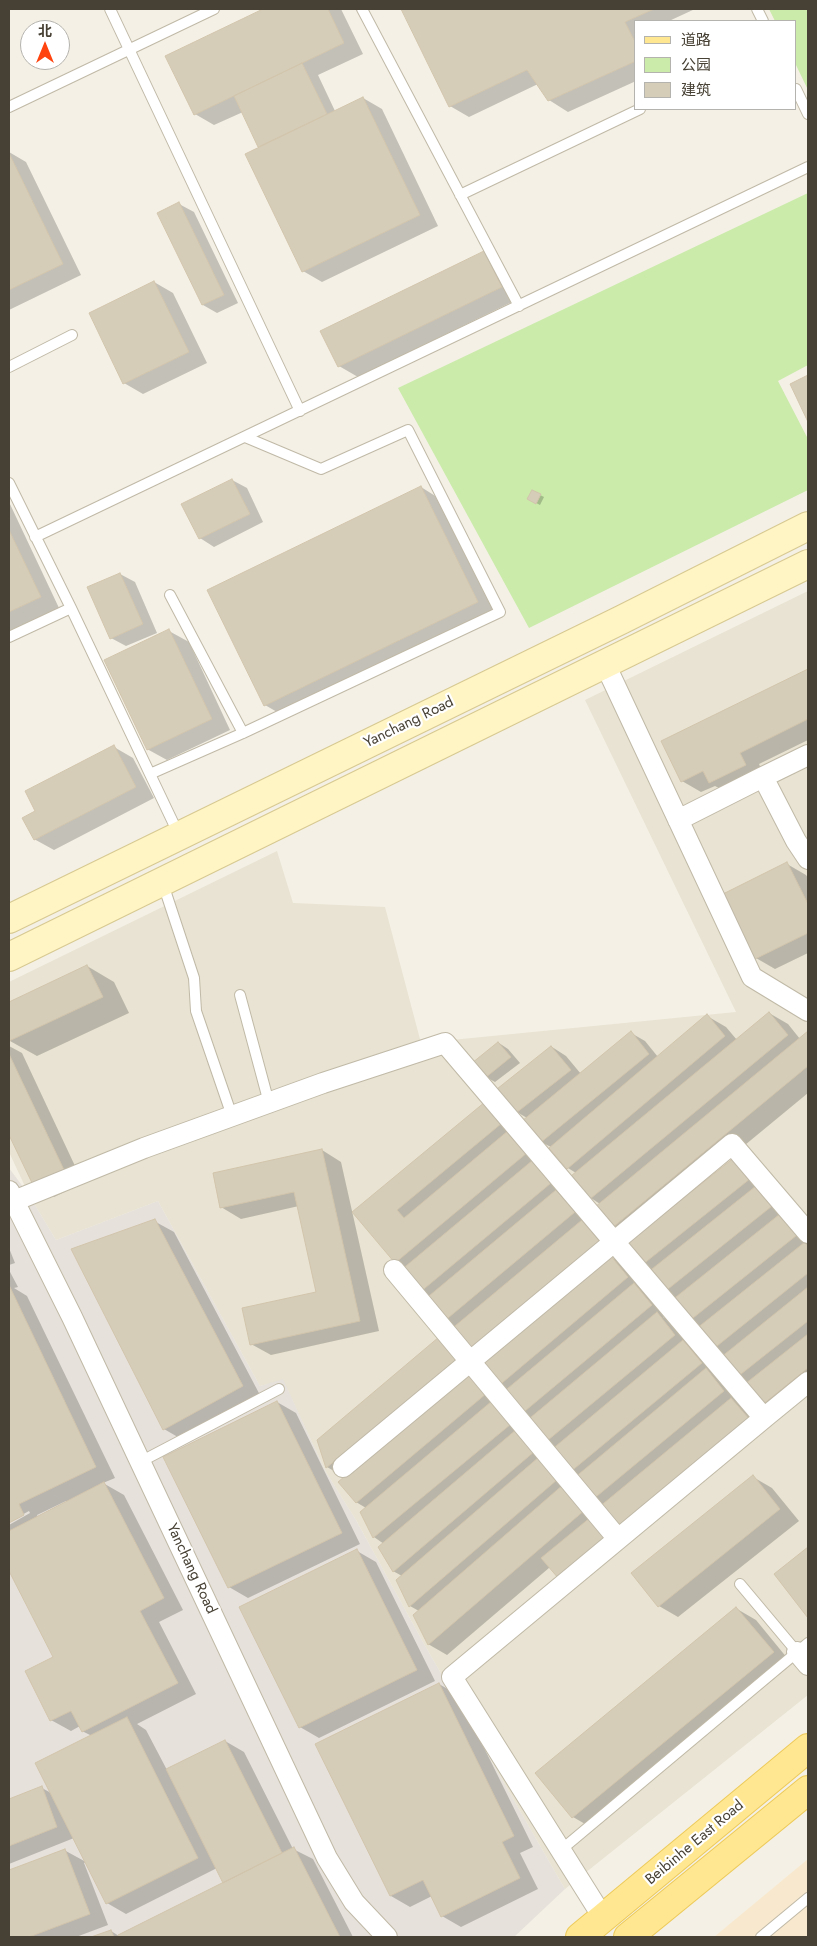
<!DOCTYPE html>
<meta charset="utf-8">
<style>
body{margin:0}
#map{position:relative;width:817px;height:1946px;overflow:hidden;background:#f4f0e5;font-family:Jost,"Noto Sans SC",sans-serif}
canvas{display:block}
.frame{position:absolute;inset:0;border:10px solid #474034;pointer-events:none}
.legend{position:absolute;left:634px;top:20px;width:162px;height:90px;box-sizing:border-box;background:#fff;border:1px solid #b5b3ae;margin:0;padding:6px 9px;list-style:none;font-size:15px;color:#474034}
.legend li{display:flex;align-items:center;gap:10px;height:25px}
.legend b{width:25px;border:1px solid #b5b3ae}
.north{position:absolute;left:20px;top:20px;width:50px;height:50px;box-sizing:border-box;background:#fff;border:1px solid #b5b3ae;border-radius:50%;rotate:0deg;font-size:14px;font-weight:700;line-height:20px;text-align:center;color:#474034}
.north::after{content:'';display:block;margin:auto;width:18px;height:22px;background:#ff4410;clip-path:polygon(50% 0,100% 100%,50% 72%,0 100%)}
</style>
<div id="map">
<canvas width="817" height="1946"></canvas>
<div class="frame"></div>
<ul class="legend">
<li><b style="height:6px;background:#ffe792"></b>道路</li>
<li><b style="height:14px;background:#caebaa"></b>公园</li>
<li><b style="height:14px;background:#d6cdb9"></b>建筑</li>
</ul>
<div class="north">北</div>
</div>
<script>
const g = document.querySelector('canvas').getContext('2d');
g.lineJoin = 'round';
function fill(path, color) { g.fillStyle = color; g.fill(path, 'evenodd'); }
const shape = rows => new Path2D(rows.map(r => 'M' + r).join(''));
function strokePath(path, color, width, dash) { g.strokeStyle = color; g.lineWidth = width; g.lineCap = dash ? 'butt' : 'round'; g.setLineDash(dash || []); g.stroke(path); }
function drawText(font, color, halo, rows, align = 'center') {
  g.font = font + ' Jost,sans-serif'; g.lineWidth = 4.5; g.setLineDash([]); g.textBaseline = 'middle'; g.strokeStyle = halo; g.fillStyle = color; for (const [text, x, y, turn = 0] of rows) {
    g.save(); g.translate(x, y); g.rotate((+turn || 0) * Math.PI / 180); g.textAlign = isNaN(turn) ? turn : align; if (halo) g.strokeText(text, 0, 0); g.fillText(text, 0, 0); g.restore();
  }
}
fill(shape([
 [808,591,808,1695,565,1889,423,1642,356,1520,326,1472,283,1380,260,1386,158,1201,56,1240,29,1195,9,1152,9,982,277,851,293,903,385,907,421,1043,736,1012,585,700]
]), '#e8e3d2');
fill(shape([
 [808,1859,808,1937,714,1937]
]), '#f8e9ce');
fill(shape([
 [9,1168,29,1195,56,1240,158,1201,260,1386,283,1379,326,1472,356,1520,423,1642,565,1889,514,1937,9,1937]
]), '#e6e1da');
fill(shape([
 [769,9,808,9,808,90,796,65,796,21,775,21],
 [808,193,808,365,778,381,808,439,808,490,529,628,398,388]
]), '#caebaa');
fill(shape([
 [266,9,341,9,363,54,318,75,335,111,363,98,382,109,438,226,322,282,303,271,261,147,243,112,214,125,195,114,167,57],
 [403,9,695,9,669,21,636,21,636,81,568,112,549,100,538,84,469,117,450,106],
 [9,152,26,162,81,275,9,310],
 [179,204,194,212,238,303,217,313,203,305],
 [484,253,503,264,520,298,358,377,339,366],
 [154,282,173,293,207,363,143,394,124,383],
 [232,480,247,488,263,522,214,547,200,538],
 [421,487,440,499,496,613,284,716,265,705],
 [540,495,544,497,540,505,529,499],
 [9,502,59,608,9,632],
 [120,574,135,582,157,633,126,646,111,638],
 [169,631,189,642,230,730,167,760,147,749],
 [808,670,808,740,759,764,764,776,729,793,715,786,701,792,682,781,663,742],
 [114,747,133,758,154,798,54,850,34,839,37,812],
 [787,864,806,875,808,878,808,953,775,969,756,958],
 [87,966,114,982,129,1013,37,1056,10,1041,9,1003],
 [769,1013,788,1024,800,1039,808,1032,808,1093,648,1225,649,1227,735,1159,808,1241,808,1387,777,1412,763,1404,664,1292,653,1270,643,1264,613,1227,600,1204,591,1198,576,1173,568,1168,551,1147,541,1142,527,1118,517,1112,499,1089,552,1047,566,1056,581,1074,631,1033,645,1041,658,1057,707,1016,726,1027,737,1040],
 [499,1043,508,1049,520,1063,495,1082,486,1077],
 [9,1046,22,1053,83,1183,54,1197,34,1186,9,1132],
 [485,1104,588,1221,585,1224,597,1230,609,1256,625,1265,642,1286,640,1288,648,1293,666,1314,663,1317,672,1322,689,1343,688,1344,698,1350,716,1371,713,1374,725,1381,764,1429,618,1530,469,1353,406,1268,396,1262,354,1213],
 [322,1150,341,1162,379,1331,271,1355,251,1344,318,1292,299,1206,241,1219,221,1207],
 [154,1221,174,1232,261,1397,183,1440,164,1429],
 [9,1248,15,1263,9,1265],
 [9,1270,18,1287,14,1288,27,1296,115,1478,103,1483,124,1495,183,1610,159,1622,196,1694,137,1724,146,1730,167,1770,225,1741,244,1752,293,1849,313,1859,353,1937,94,1937,111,1931,119,1936,225,1883,217,1868,126,1914,107,1903,74,1838,9,1864,9,1800,42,1788,51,1793,92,1736,82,1731,80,1726,71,1731,51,1720,26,1672,55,1657,9,1568,9,1525,30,1513,29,1511,9,1522],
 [66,1501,67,1503,38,1518,37,1515],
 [439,1339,604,1521,447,1655,428,1644,419,1611,410,1606,402,1576,393,1571,384,1544,374,1537,361,1512,366,1508,356,1502,433,1403,341,1475,327,1467],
 [277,1402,296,1413,360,1544,248,1598,229,1587],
 [753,1477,772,1488,799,1521,678,1617,659,1606],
 [808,1549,808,1616,775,1575],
 [357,1551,376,1562,435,1681,319,1738,300,1727],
 [737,1609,756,1620,792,1664,592,1828,573,1817,537,1773],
 [439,1684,458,1695,533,1847,520,1853,538,1889,461,1927,442,1916,432,1896,410,1907,391,1896,316,1744],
 [64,1850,86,1862,84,1863,108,1925,76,1937,9,1937,9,1871]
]), '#0003');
const building = shape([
 [263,9,328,9,344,43,194,115,165,56,263,9],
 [401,9,654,9,625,22,636,44,636,61,548,101,527,70,449,107,401,9],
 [302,63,327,114,258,147,234,96,302,63],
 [363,97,420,215,302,272,245,154,363,97],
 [9,153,63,264,9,290,9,153],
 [179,202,224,295,202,305,157,213,179,202],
 [484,251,502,287,338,367,320,331,484,251],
 [154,281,189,352,123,384,89,313,154,281],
 [808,375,808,422,790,384,808,375],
 [232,479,250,514,199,539,181,504,232,479],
 [421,486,478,602,264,706,207,590,421,486],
 [532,490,541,494,536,504,527,499,532,490],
 [9,530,41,597,9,612,9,530],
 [120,573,143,624,110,639,87,587,120,573],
 [169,629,212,719,147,750,104,660,169,629],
 [808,669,808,719,740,753,746,765,709,783,703,771,681,782,661,741,808,669],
 [114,745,136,787,34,840,22,818,35,811,25,791,114,745],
 [787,862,808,904,808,933,755,959,723,894,787,862],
 [87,965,103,997,9,1041,9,1002,87,965],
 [769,1012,788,1035,590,1199,571,1176,769,1012],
 [707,1014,725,1036,567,1169,549,1148,707,1014],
 [631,1031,649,1054,540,1143,522,1121,631,1031],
 [808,1031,808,1066,612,1228,595,1207,808,1031],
 [498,1042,511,1057,485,1078,472,1063,498,1042],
 [551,1046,571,1070,516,1113,497,1089,551,1046],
 [9,1054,65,1172,34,1187,9,1135,9,1054],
 [485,1102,502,1123,397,1210,404,1218,509,1130,528,1152,395,1263,352,1212,485,1102],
 [322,1149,360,1321,250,1345,242,1308,316,1292,294,1192,220,1208,213,1173,322,1149],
 [735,1157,751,1178,642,1265,626,1244,735,1157],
 [533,1160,551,1183,419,1293,400,1271,533,1160],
 [756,1186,772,1206,663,1293,647,1273,756,1186],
 [556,1190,575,1212,442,1323,423,1301,556,1190],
 [780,1214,797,1235,688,1322,671,1301,780,1214],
 [155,1219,243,1386,163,1430,71,1249,155,1219],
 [582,1220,601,1243,468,1354,449,1331,582,1220],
 [805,1242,808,1246,808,1273,712,1350,696,1329,805,1242],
 [610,1255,628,1277,496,1388,477,1366,610,1255],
 [634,1283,652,1305,519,1416,501,1394,634,1283],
 [9,1285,96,1467,19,1504,24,1515,9,1523,9,1285],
 [808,1287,808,1321,736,1378,720,1358,808,1287],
 [657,1312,675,1335,542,1445,524,1423,657,1312],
 [808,1334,808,1368,762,1405,745,1384,808,1334],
 [439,1337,458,1360,326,1468,317,1440,439,1337],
 [683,1340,702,1363,569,1473,550,1451,683,1340],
 [706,1368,724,1391,591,1501,573,1479,706,1368],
 [469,1372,487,1393,356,1503,338,1482,469,1372],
 [731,1398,750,1420,617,1531,598,1508,731,1398],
 [277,1401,342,1533,228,1588,163,1457,277,1401],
 [492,1401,511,1424,373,1538,360,1512,492,1401],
 [517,1429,535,1451,393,1572,378,1547,517,1429],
 [539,1457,558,1479,409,1607,396,1580,539,1457],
 [753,1475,780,1509,658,1607,631,1573,753,1475],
 [104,1482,164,1598,140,1611,178,1683,82,1732,71,1711,50,1721,25,1671,53,1657,9,1571,9,1531,104,1482],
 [564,1484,586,1509,428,1645,413,1615,564,1484],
 [591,1517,609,1538,559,1579,541,1558,591,1517],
 [808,1547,808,1618,774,1574,808,1547],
 [357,1549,417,1670,299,1728,239,1607,357,1549],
 [736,1607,774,1652,572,1818,535,1773,736,1607],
 [439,1683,514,1836,502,1842,520,1878,441,1917,423,1880,390,1896,315,1744,439,1683],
 [127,1717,198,1858,106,1904,35,1763,127,1717],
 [225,1740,282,1853,223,1883,166,1769,225,1740],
 [42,1786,57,1827,9,1846,9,1799,42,1786],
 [294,1847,340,1937,118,1937,118,1935,294,1847],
 [65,1849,90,1914,29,1937,9,1937,9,1870,65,1849],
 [111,1930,114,1937,91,1937,111,1930]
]);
fill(building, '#d6cdb9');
strokePath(building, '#d2c5ac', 1);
const lane = shape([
 [110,9,300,411],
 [362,9,519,306],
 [757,9,763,21],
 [796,89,808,114],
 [9,107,214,9],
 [460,195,640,109],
 [9,367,72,335],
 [9,483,71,608,179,835],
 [35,537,808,167],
 [170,595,243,733],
 [9,637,71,608],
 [150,774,243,733,500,612,408,430,321,469,245,437],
 [163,884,194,978,196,1011,232,1116],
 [240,995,269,1103],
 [140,1462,279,1389],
 [740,1584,797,1652],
 [561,1850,808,1643],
 [761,1937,808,1898]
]);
const street = shape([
 [605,664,752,977,808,1011],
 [808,755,763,777,796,841,808,859],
 [678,820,763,777],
 [9,1191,72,1317,327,1858,354,1902,387,1937],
 [14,1201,144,1148,323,1083,445,1043,764,1418,452,1677,604,1919],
 [394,1270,618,1539],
 [764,1418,808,1382],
 [343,1467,732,1144,808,1233],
 [797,1652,808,1665]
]);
const secondary = shape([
 [9,919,621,620,808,526],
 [9,957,808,564]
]);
const primary = shape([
 [580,1937,808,1748],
 [628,1937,808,1790]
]);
strokePath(lane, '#c0b9a7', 12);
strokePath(street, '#c0b9a7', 22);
strokePath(secondary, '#d7c991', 30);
strokePath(primary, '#edca5a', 30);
strokePath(lane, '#fff', 10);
strokePath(street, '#fff', 20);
strokePath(secondary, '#fff4c3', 28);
strokePath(primary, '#ffe792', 28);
drawText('15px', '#474034', '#fff', [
 ["Yanchang Road",409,723,-26],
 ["Yanchang Road",191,1569,65],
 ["Beibinhe East Road",695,1843,-40]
]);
</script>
